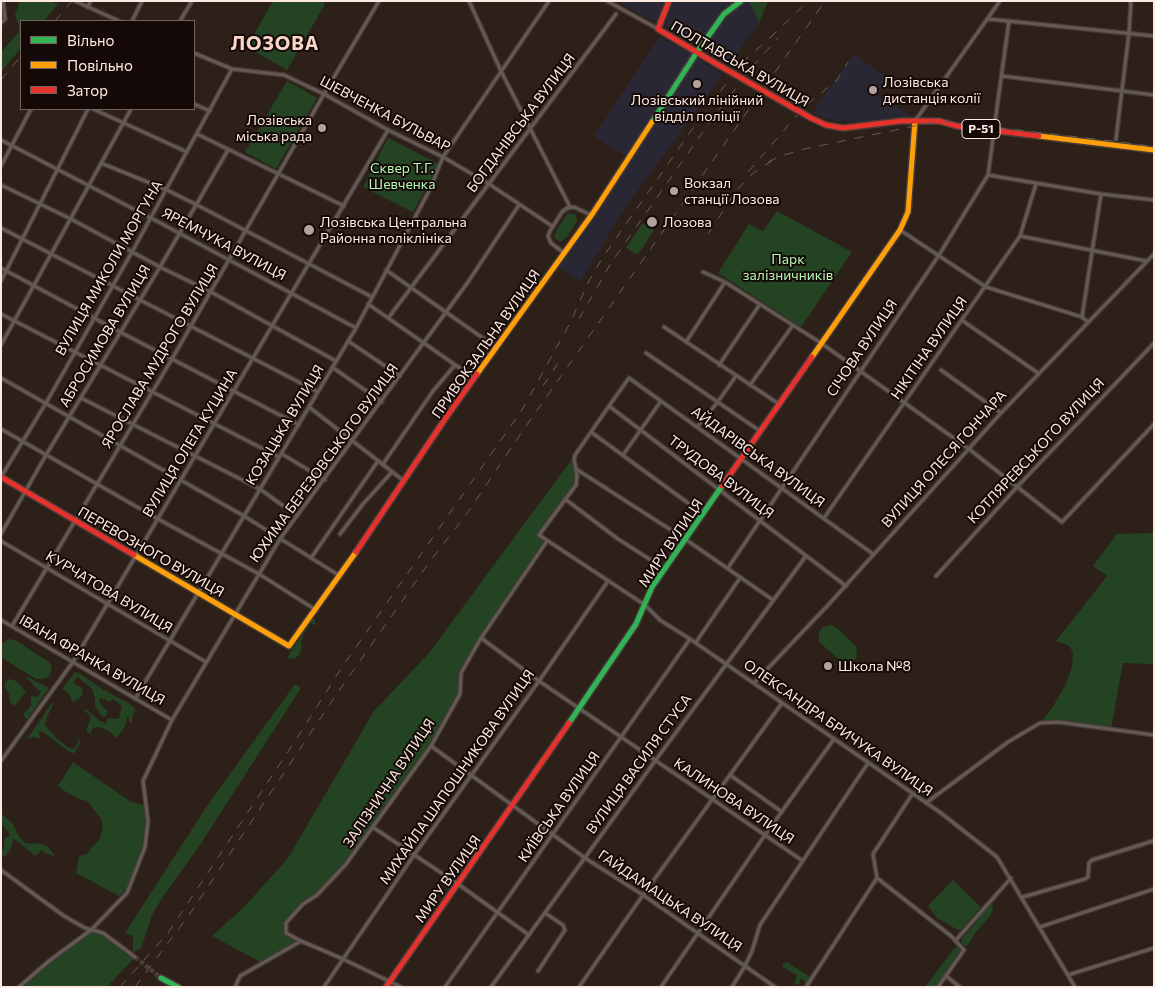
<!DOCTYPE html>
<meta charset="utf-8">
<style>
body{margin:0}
#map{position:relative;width:1155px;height:988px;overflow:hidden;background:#2d2019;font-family:Commissioner,sans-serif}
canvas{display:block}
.frame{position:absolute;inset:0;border:2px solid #fdeae3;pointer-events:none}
.legend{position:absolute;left:20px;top:20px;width:175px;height:90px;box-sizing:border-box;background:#140906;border:1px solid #71635e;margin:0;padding:6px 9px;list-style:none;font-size:15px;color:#fdeae3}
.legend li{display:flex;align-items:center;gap:10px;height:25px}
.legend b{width:25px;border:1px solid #71635e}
</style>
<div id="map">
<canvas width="1155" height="988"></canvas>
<div class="frame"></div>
<ul class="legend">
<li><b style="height:6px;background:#30b455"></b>Вільно</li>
<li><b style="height:6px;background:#ff9f0a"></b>Повільно</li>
<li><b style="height:6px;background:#e5322d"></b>Затор</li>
</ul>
</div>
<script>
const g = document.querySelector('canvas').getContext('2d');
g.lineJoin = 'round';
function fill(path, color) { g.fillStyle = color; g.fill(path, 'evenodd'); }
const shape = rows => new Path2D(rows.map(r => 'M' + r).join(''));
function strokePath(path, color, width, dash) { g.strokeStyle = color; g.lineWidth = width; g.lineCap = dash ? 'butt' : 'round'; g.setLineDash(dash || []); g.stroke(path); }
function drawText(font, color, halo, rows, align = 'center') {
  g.font = font + ' Commissioner,sans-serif'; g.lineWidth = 4; g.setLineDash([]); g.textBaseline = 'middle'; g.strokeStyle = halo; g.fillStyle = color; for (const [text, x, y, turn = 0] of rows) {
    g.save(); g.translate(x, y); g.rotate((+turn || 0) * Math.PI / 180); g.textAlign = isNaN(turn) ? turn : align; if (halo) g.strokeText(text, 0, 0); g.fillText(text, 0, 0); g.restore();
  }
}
fill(shape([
 [617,1,664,1,658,19,656,21,652,21],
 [673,1,749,1,759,23,730,63,700,47,665,26],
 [659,37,695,55,722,75,622,212,581,281,555,265,629,158,594,136],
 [854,54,889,79,877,95,916,119,864,122,836,121,812,113]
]), '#2a2734');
fill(shape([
 [20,1,49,1,58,4,44,21,21,21,21,48,1,72,1,52,19,32,19,27,15,15],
 [273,1,321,1,325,4,287,70,247,47],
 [749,1,768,1,759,23],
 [287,81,317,98,276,169,245,152],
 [388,138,439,164,413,212,363,187],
 [777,211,852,252,801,327,718,273,749,224,763,231],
 [568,213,576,215,577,221,567,237,560,242,554,237,557,229],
 [643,223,654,230,639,253,635,254,627,248,627,246],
 [575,455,576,485,539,535,547,541,481,638,461,672,460,694,431,746,346,864,317,895,303,904,286,923,286,933,301,941,262,963,212,936,245,906,288,858,374,711,429,653],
 [1154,533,1154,664,1123,663,1111,729,1058,722,1040,723,1052,708,1066,684,1072,666,1073,652,1068,645,1056,641,1107,576,1093,566,1117,534],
 [314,617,316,626,311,623,302,637,303,638,301,641,302,648,299,655,294,659,287,658],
 [830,625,837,628,856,646,857,657,852,662,842,662,819,642,819,632,823,627],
 [9,639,17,641,50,663,52,670,48,677,44,679,36,679,2,658,1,644],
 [75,672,79,673,104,690,130,704,136,710,133,714,132,722,129,722,129,717,127,716,126,725,117,738,107,730,99,727,93,728,91,733,89,734,86,730,91,718,90,715,84,711,86,709,100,721,107,724,107,719,109,718,116,719,119,718,122,706,113,699,109,702,102,698,99,699,99,702,108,712,105,717,103,717,95,707,95,699,92,689,78,677,76,678,73,683,82,688,83,694,79,699,72,702,70,695,62,689],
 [25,676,49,688,27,720,23,715,24,713,31,706,31,698,33,696,38,697,41,690,38,690],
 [9,679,16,681,26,691,16,705,14,705,10,702,9,694,5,688,5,682],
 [295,684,301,688,196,851,162,898,152,915,141,949,133,952,133,936,125,933,207,806],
 [52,703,54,703,47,717,45,725,56,738,69,748,74,749,79,740,81,741,74,753,71,753,43,732,41,731,39,733,40,739,34,737,27,739],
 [73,762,131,802,143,805,145,809,146,830,141,851,131,879,124,891,119,896,76,873,79,856,87,854,93,846,99,840,103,827,101,819,87,801,79,799,63,790,58,786],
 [1,813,13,824,18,835,25,843,43,844,48,847,55,856,47,854,41,850,37,855,34,855,16,840,13,839,11,848,5,857,1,855,1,851,4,848,5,838,9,836,9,833,1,823],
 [953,880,981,907,962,929,958,930,937,918,928,906],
 [992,902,993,910,990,916,976,932,968,945,964,946,961,942,963,937,973,926,989,903],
 [91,930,98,931,135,957,107,987,19,987,49,961],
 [956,946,961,949,953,964,935,987,925,987],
 [787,962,810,977,806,983,801,978,799,985,794,983,797,975,783,967,782,964]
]), '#234323');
strokePath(shape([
 [135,957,161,978]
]), '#4c3e37', 4.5, [4.5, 2]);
const street = shape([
 [75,1,119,21],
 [469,1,501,71,570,207],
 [607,1,658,29],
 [87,7,91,1],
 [988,19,1154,36],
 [132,21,142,1],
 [180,21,192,1],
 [1,23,5,19,3,1],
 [194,53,232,69,284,75,324,94,388,130,443,157,489,184,552,226],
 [1002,76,1154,95],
 [194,104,210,111],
 [93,109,187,152],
 [915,121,1000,1],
 [995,122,1009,21],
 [197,134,344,206],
 [1116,139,1129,33,1131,1],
 [1,140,151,218,356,328],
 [101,163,167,190,197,205,372,297],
 [1,166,31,109],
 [988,175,1101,194,1154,200],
 [1,185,71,219,160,267,211,292,336,361],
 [1,228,318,392],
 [900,230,986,287,1082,317,1088,322],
 [1020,236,1146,261],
 [564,253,551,243,548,236,550,231,562,212,567,208,574,207,591,215],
 [1,268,120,332,299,425],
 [386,270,497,348],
 [703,272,725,282,821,343,969,449,1062,522,1154,424],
 [1,281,88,109],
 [368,304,474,378],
 [1,314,279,457],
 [389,317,616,14],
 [1082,317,1101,194],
 [963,321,1038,373],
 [664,327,779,404],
 [348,341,400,376],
 [686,342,725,282],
 [1,345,131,109],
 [646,353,760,431],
 [719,365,760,304],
 [332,367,382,402],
 [941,370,1001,413],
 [1,378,244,516,340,576],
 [750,385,793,325],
 [81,398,260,489,297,516],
 [609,406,575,455,574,459,576,469,685,539,773,600],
 [309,407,404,481],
 [697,427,717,403,736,376],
 [1,429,158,519,259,574,316,610],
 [591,432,703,514],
 [282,454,325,480],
 [623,455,661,401],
 [383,464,433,391,455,365],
 [576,469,577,476,576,485,539,535,645,605,660,620,690,639,941,813,997,857,1075,987],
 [1,477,46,403,132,252,232,69],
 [565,499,618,539,665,569],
 [824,518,1020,236,1036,184],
 [1,534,46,455,160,267,228,150],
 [340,534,363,504,392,472],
 [1,541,206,662],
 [311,558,378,461],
 [728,568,939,255,988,175,994,131],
 [936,576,1018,486,1154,343],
 [846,586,609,406,629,378,873,554],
 [1,620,172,720],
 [12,626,172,359,324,94,379,1],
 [481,638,539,681,803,861],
 [696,642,740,578],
 [754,683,830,603,1001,413,1154,254],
 [135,699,356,328,429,191,443,157,549,1],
 [431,746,585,858,643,895,775,987],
 [1,761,73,662,388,130],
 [730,775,782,812],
 [926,803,1008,742,1040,723,1058,722,1154,735],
 [374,828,458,884,529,935],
 [1,870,64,916,85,928,103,933,135,957],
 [877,878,951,936,964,950,938,987],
 [1023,897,1085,879,1088,877,1089,863,1092,860,1153,841],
 [1040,927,1154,889],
 [956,940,1011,878],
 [301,941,286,933,286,923,303,904,317,895,346,864,431,746,460,694,461,673,481,638,547,541],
 [538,971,565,930,563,925,545,913],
 [1068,975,1154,948],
 [946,976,960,987],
 [19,987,49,961,91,930,127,893,145,847,148,821,143,781,172,720,280,539,468,282,519,205],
 [235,987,240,976,301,941,343,959,401,987],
 [324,987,414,855,539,681,608,581],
 [445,987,690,639],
 [491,987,655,761,806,556],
 [579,987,643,895,782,703],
 [661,987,765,835,834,739],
 [732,987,745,966,752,951,760,925,868,763],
 [806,987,877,878,873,854,913,793]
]);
const fast = shape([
 [652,122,697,52,724,14,741,1],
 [569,723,636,624,652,587,722,486],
 [161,978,178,987]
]);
const slow = shape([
 [1039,136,1154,150],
 [812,357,900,230,908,212,915,121],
 [477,374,593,213,652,122],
 [134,555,289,646,356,552]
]);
const jam = shape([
 [669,1,658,29,715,63],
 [811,118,826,125,843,128,901,121,939,121,957,126,1039,136],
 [1,477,134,555],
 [722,486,812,357],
 [356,552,445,419,477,374],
 [386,987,569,723]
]);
strokePath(street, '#463b36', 5.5);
strokePath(fast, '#463b36', 8);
strokePath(slow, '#463b36', 8);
strokePath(jam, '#463b36', 8);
strokePath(street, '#645954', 3);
strokePath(fast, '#30b455', 5);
strokePath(slow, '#ff9f0a', 5);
strokePath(jam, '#e5322d', 5);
strokePath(shape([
 [55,21,72,1],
 [770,38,808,1],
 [1,80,21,56],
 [768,162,781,156,804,149,939,121,1121,142,1154,147],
 [748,172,804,107,837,80,848,62],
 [708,234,736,191,752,174,773,160],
 [579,319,611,263,712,119,754,65,778,38],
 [543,386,560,360],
 [120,987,168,933,299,735,342,667,522,410,570,323,589,281,603,257,707,108,745,60,775,33],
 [135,987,189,915,336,695,431,560,468,512,526,426,825,1]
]), '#685c58', 1, [9, 9]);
const jamBridge = shape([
 [715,63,811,118]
]);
strokePath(jamBridge, '#463b36', 8, []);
strokePath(jamBridge, '#e5322d', 5);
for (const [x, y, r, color] of [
 [697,84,5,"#b4a39c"],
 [873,90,5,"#b4a39c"],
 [322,128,5,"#b4a39c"],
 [674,191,5,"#b4a39c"],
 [652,222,6,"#b4a39c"],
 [309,230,6,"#b4a39c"],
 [828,666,5,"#b4a39c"]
]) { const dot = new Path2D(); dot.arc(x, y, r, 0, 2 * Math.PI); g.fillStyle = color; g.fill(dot); strokePath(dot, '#140906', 2); }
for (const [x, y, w] of [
 [981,129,38]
]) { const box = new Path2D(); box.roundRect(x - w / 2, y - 9.5, w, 19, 4); g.fillStyle = '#140906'; g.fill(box); strokePath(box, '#fdeae3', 1); }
drawText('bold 12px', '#fdeae3', null, [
 ["Р-51",981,129]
]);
drawText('14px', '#fdeae3', '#140906', [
 ["ПОЛТАВСЬКА ВУЛИЦЯ",740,64,30],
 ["ШЕВЧЕНКА БУЛЬВАР",385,114,28],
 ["БОГДАНІВСЬКА ВУЛИЦЯ",521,123,-53],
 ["ЯРЕМЧУКА ВУЛИЦЯ",224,244,28],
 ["ВУЛИЦЯ МИКОЛИ МОРГУНА",109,268,-60],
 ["АБРОСИМОВА ВУЛИЦЯ",105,336,-59],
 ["ПРИВОКЗАЛЬНА ВУЛИЦЯ",486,344,-55],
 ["СІЧОВА ВУЛИЦЯ",862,348,-56],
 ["НІКІТІНА ВУЛИЦЯ",929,348,-55],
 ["ЯРОСЛАВА МУДРОГО ВУЛИЦЯ",160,356,-59],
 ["КОЗАЦЬКА ВУЛИЦЯ",285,425,-59],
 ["ВУЛИЦЯ ОЛЕГА КУЦИНА",190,443,-59],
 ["КОТЛЯРЕВСЬКОГО ВУЛИЦЯ",1036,451,-47],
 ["АЙДАРІВСЬКА ВУЛИЦЯ",758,457,36],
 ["ВУЛИЦЯ ОЛЕСЯ ГОНЧАРА",944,459,-48],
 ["ЮХИМА БЕРЕЗОВСЬКОГО ВУЛИЦЯ",324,463,-54],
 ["ТРУДОВА ВУЛИЦЯ",721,477,37],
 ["МИРУ ВУЛИЦЯ",671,543,-56],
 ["ПЕРЕВОЗНОГО ВУЛИЦЯ",151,552,30],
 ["КУРЧАТОВА ВУЛИЦЯ",109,592,31],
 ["ІВАНА ФРАНКА ВУЛИЦЯ",92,660,30],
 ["ОЛЕКСАНДРА БРИЧУКА ВУЛИЦЯ",838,728,35],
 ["ВУЛИЦЯ ВАСИЛЯ СТУСА",639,764,-54],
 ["МИХАЙЛА ШАПОШНИКОВА ВУЛИЦЯ",457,777,-55],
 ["ЗАЛІЗНИЧНА ВУЛИЦЯ",389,783,-56],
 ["КАЛИНОВА ВУЛИЦЯ",734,801,34],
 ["КИЇВСЬКА ВУЛИЦЯ",559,807,-55],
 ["МИРУ ВУЛИЦЯ",448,879,-55],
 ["ГАЙДАМАЦЬКА ВУЛИЦЯ",670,901,34]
]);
drawText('14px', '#fdeae3', '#140906', [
 ["Лозівська",883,82],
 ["дистанція колії",883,98],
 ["Лозівський лінійний",697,100,"center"],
 ["відділ поліції",697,116,"center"],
 ["Лозівська",312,120,"right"],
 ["міська рада",312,136,"right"],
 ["Вокзал",684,183],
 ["станції Лозова",684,199],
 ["Лозівська Центральна",320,222],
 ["Районна поліклініка",320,238],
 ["Лозова",663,222],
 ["Школа №8",838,666]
], 'left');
drawText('14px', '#b2f7b5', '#140906', [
 ["Сквер Т.Г.",402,168],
 ["Шевченка",402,184],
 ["Парк",788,259],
 ["залізничників",788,275]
]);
g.letterSpacing = '1px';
drawText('bold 19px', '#f9d6c8', '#140906', [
 ["ЛОЗОВА",275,44]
]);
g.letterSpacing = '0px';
</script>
